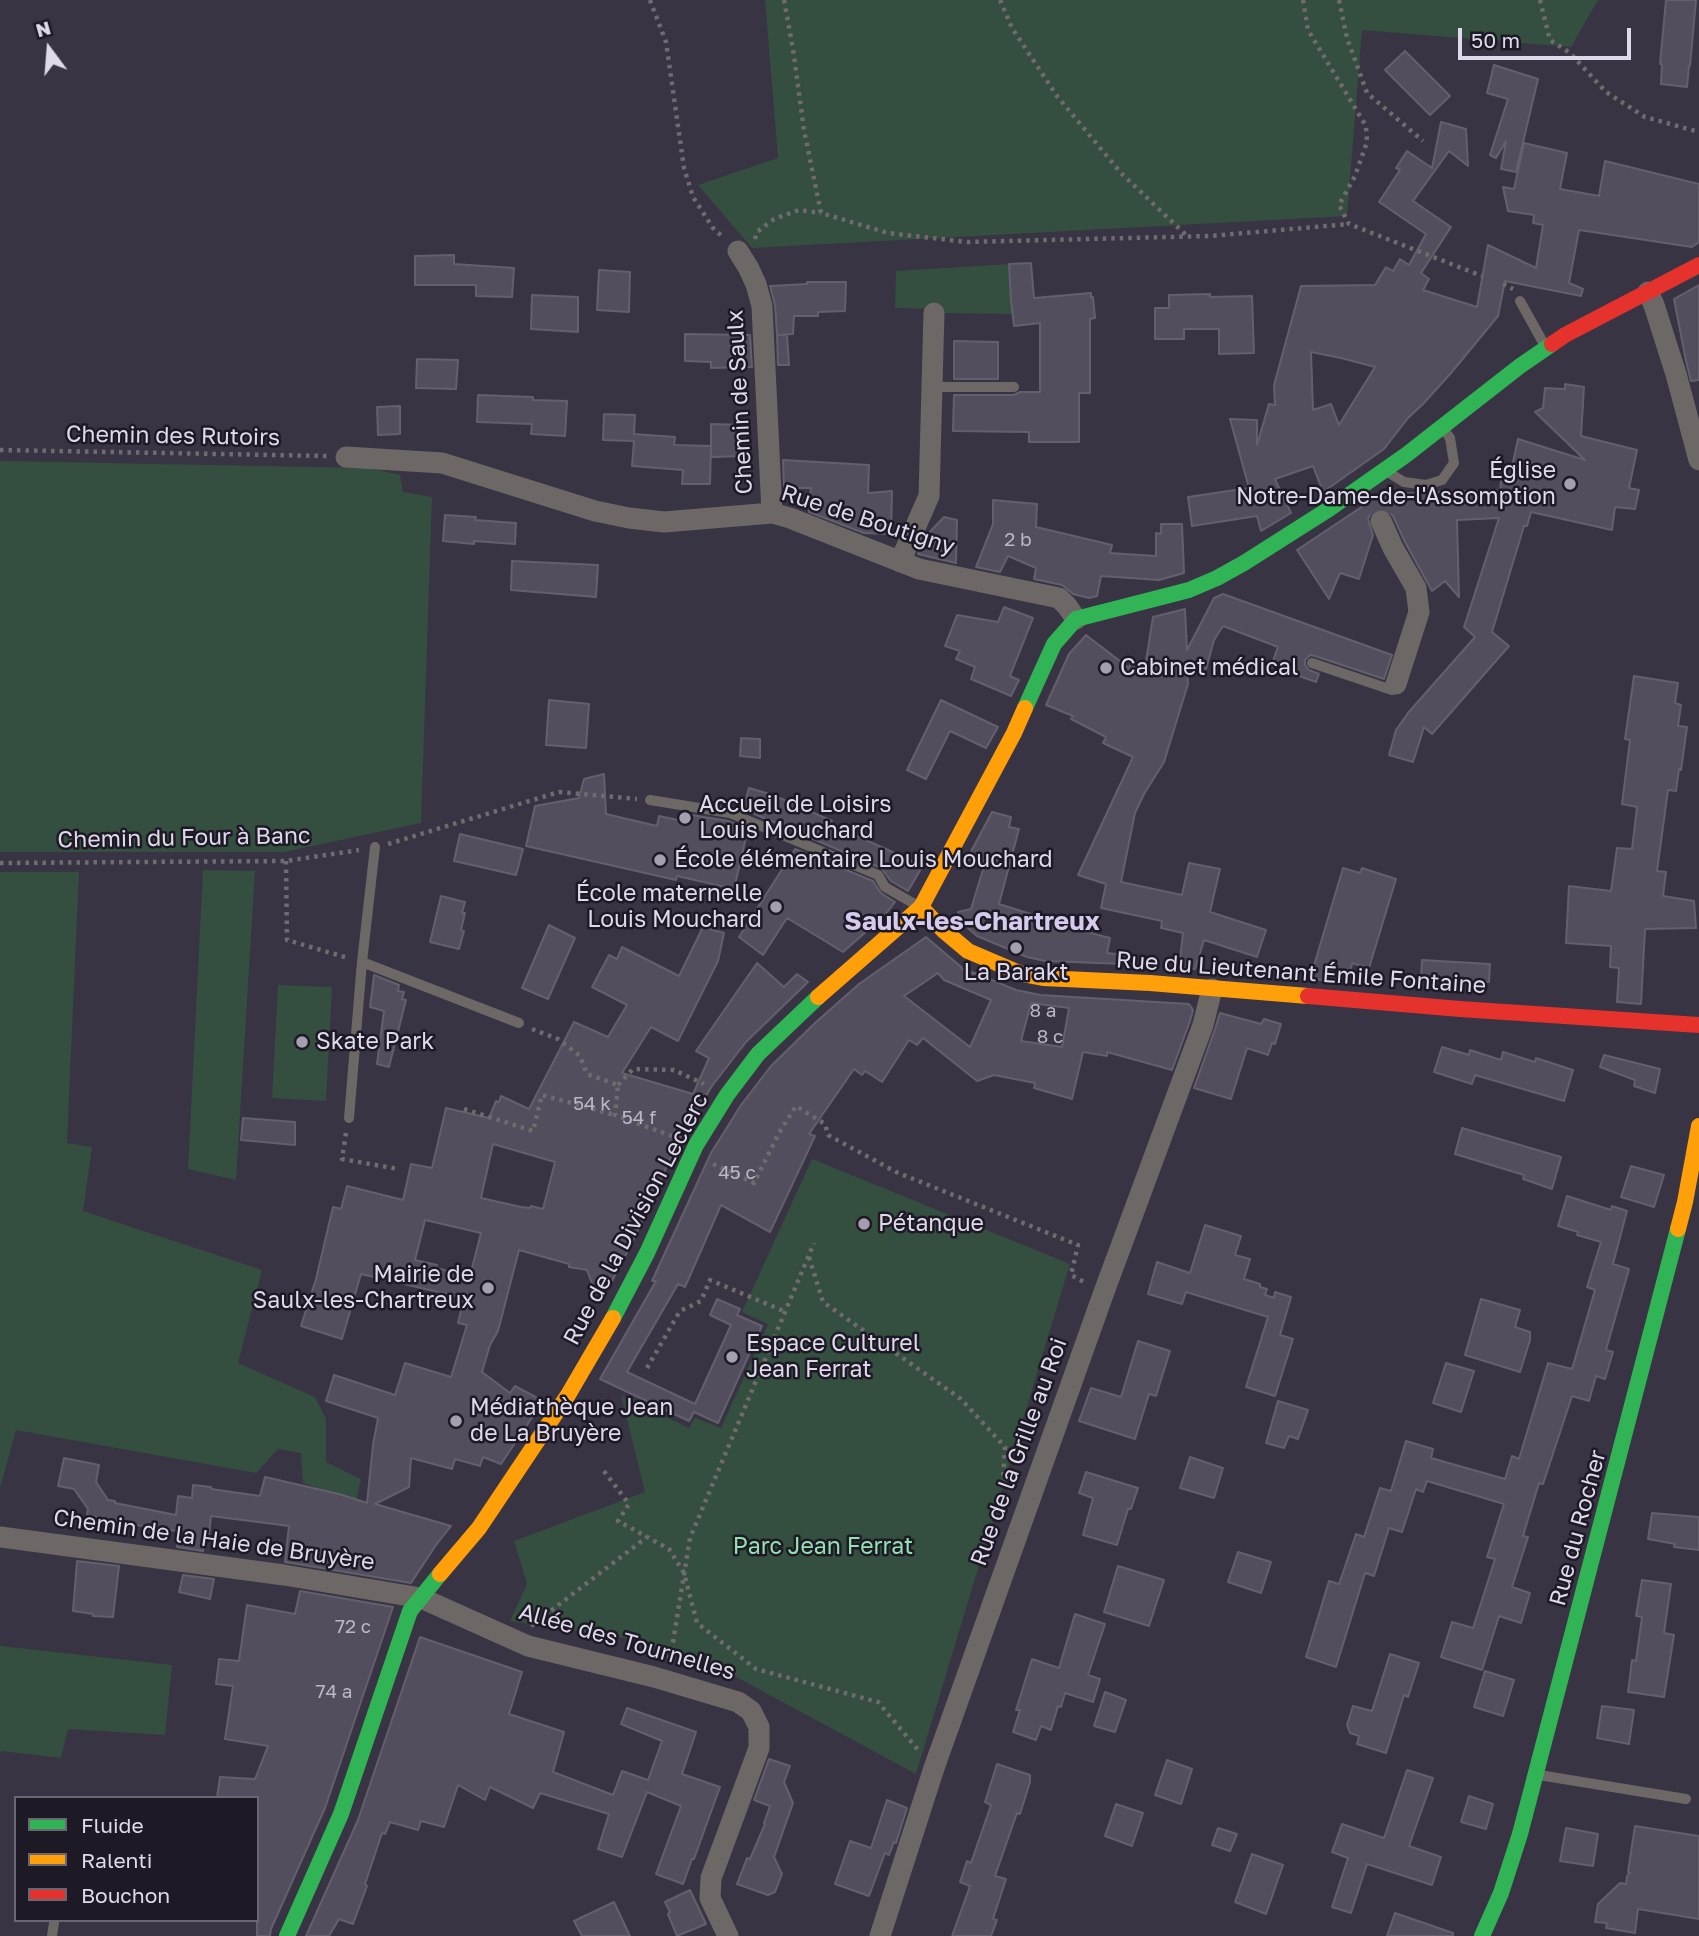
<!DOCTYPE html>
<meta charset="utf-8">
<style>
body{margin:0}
#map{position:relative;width:1699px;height:1936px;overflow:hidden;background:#393443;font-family:"Golos Text",sans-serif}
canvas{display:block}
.legend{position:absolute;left:14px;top:1796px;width:245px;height:126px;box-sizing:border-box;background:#1d1925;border:2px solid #6b6674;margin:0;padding:9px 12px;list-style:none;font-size:21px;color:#dfd9eb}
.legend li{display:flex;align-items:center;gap:14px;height:35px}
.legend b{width:35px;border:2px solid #6b6674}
.north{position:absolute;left:14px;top:14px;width:70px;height:70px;-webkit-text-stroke:5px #1d1925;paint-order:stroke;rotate:344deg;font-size:19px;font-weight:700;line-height:28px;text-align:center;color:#dfd9eb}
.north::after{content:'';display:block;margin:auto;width:24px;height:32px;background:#dfd9eb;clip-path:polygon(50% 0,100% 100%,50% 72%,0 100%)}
.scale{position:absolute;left:1458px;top:28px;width:173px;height:32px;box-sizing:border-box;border:4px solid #dfd9eb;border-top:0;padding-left:9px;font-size:21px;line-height:24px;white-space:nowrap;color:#dfd9eb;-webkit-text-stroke:5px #1d1925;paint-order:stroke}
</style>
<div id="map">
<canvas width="1699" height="1936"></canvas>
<ul class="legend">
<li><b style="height:9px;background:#30b455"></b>Fluide</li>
<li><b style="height:9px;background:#ff9f0a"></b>Ralenti</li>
<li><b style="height:9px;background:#e5322d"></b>Bouchon</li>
</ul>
<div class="north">N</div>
<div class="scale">50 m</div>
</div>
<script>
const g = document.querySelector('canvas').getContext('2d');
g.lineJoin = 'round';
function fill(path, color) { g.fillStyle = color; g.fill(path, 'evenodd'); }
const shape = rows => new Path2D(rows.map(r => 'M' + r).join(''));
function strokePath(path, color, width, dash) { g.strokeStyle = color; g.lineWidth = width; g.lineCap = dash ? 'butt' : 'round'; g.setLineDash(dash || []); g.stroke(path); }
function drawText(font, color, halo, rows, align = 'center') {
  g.font = font + ' "Golos Text",sans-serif'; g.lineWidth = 5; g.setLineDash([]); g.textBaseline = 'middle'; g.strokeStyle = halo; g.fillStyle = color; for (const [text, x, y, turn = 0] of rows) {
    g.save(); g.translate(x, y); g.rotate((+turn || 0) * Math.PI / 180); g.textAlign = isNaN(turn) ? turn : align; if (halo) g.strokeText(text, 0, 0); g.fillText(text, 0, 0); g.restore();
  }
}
fill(shape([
 [765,0,1598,0,1571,47,1362,30,1347,216,752,248,698,185,778,158],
 [1009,264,1013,314,944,313,943,309,895,308,896,271],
 [0,461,370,468,400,475,403,492,432,497,421,823,284,852,0,852],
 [203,870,255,871,236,1180,188,1169],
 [0,872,79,872,67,1143,92,1147,83,1211,262,1270,238,1363,315,1397,326,1419,326,1462,361,1479,356,1501,303,1483,301,1453,278,1449,256,1473,16,1430,0,1488],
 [278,985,332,987,326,1101,272,1098],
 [812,1159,1070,1264,916,1774,712,1664,632,1639,510,1621,527,1584,514,1541,645,1492,621,1395,689,1428,695,1418,721,1428,768,1324,742,1312],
 [0,1646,172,1665,165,1735,68,1729,61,1758,1,1751,0,1755]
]), '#344e3f');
const building = shape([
 [1666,0,1696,0,1690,66,1689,66,1687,87,1661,84,1662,64,1660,64,1666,0],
 [1405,51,1450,96,1430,115,1385,70,1405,51],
 [1494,65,1538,79,1516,172,1501,169,1506,141,1496,158,1490,155,1508,99,1487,93,1494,65],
 [1441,122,1466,129,1468,166,1449,151,1413,201,1451,227,1421,273,1429,279,1423,290,1477,307,1488,245,1536,268,1543,225,1533,223,1534,215,1508,211,1503,187,1514,189,1524,143,1567,153,1560,189,1599,196,1605,161,1699,184,1699,242,1692,247,1579,230,1569,283,1583,289,1581,296,1505,281,1498,316,1451,373,1423,404,1408,418,1384,449,1323,492,1313,466,1275,479,1291,513,1261,531,1257,516,1192,526,1188,497,1249,488,1230,419,1257,420,1257,445,1269,404,1275,405,1274,385,1301,286,1375,285,1386,267,1393,271,1400,259,1409,265,1426,234,1379,202,1400,170,1396,168,1407,151,1432,168,1441,122],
 [1311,352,1341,358,1375,367,1339,425,1331,404,1313,410,1311,352],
 [454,255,454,264,514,268,512,297,476,296,476,285,415,285,415,256,454,255],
 [1031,263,1034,298,1091,293,1091,298,1093,297,1095,318,1090,319,1090,393,1079,393,1079,442,1029,442,1029,432,953,431,954,395,1014,395,1020,392,1040,392,1040,323,1014,326,1011,300,1009,264,1031,263],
 [599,270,630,272,629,312,597,310,599,270],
 [807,282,846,282,845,311,818,312,818,316,794,316,793,334,777,335,775,305,770,286,807,284,807,282],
 [1699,285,1699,380,1691,381,1686,361,1674,299,1699,285],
 [1210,294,1210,297,1252,296,1254,353,1219,354,1219,329,1184,329,1184,339,1155,339,1155,308,1169,308,1169,295,1210,294],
 [532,295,578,297,578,332,531,329,532,295],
 [685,334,750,335,752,367,711,368,711,362,685,361,685,334],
 [777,335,787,335,789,365,778,365,777,335],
 [954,341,998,342,998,379,954,379,954,341],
 [417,359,458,360,456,389,416,388,417,359],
 [1565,384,1584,387,1581,436,1637,450,1629,488,1639,490,1635,509,1615,507,1612,530,1531,512,1527,526,1524,526,1492,632,1509,646,1432,734,1424,727,1413,762,1389,755,1396,730,1408,713,1475,637,1464,627,1499,518,1457,520,1459,597,1445,581,1432,591,1405,542,1393,516,1382,506,1371,513,1368,519,1373,535,1359,579,1340,573,1329,599,1297,550,1387,490,1386,494,1500,490,1502,474,1510,476,1518,439,1585,460,1535,412,1543,408,1545,388,1565,389,1565,384],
 [478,395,533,397,533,400,567,401,565,436,531,434,532,424,477,422,478,395],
 [400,406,400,434,378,435,377,407,400,406],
 [604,414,635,415,634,434,675,437,674,445,711,446,710,484,682,484,683,470,632,466,634,441,603,440,604,414],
 [711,424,745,425,745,456,711,457,711,424],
 [783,460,869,465,868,493,892,491,891,534,864,533,809,512,811,488,784,488,783,460],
 [993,500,1037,504,1036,527,1112,545,1110,553,1156,556,1156,533,1161,534,1161,524,1182,524,1184,573,1159,580,1101,576,1097,596,1089,598,1073,594,1062,585,1034,579,1036,568,1008,556,1000,572,976,567,993,524,993,500],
 [445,515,476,517,475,520,516,523,515,544,474,541,474,544,443,541,445,515],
 [944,517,957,520,956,563,918,554,926,536,944,517],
 [512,561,598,565,596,597,511,590,512,561],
 [1223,594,1392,655,1384,679,1315,656,1310,655,1305,660,1305,665,1309,670,1319,674,1316,682,1271,666,1278,647,1223,626,1214,640,1206,669,1187,664,1188,684,1164,762,1144,794,1135,813,1121,882,1182,895,1189,863,1220,869,1210,912,1266,930,1257,957,1204,940,1195,969,1179,968,1183,933,1161,928,1162,921,1101,908,1106,884,1078,875,1133,757,1103,743,1106,737,1071,719,1073,716,1046,705,1069,654,1086,635,1129,668,1132,660,1145,667,1153,617,1185,609,1187,650,1214,598,1223,594],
 [1004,607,1033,618,1010,676,1019,680,1011,696,971,679,975,667,956,659,960,651,945,646,957,615,998,622,1004,607],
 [1634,676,1678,683,1675,703,1681,705,1678,726,1687,727,1681,770,1679,769,1676,791,1668,790,1657,871,1666,872,1663,896,1694,901,1696,928,1645,929,1641,1004,1617,1002,1619,968,1610,967,1611,946,1566,943,1569,886,1611,891,1617,848,1632,849,1637,807,1622,804,1630,740,1625,739,1634,676],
 [549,700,589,704,586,748,546,745,549,700],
 [941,700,998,727,986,748,950,731,926,779,907,770,941,700],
 [741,738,760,739,760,758,740,756,741,738],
 [604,774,606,814,657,826,659,816,678,820,680,813,728,821,748,829,734,889,677,876,676,880,526,846,535,806,579,798,584,779,604,774],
 [749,788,773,795,832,821,830,824,906,858,922,867,908,891,891,881,881,868,743,809,749,788],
 [992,812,1011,817,1009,827,1019,829,999,904,1059,923,1059,925,1110,938,1107,953,1125,955,1125,964,1045,961,1027,957,977,936,960,921,958,912,971,909,985,863,967,859,992,812],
 [460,834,523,849,516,875,454,861,460,834],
 [795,849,873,881,881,893,895,902,884,916,843,952,787,918,763,955,739,937,795,849],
 [1343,868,1360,873,1362,868,1396,879,1369,968,1352,963,1350,973,1337,969,1336,981,1310,979,1343,868],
 [441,896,465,902,462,913,465,913,461,930,464,931,459,949,430,942,441,896],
 [549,925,575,938,548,999,522,988,549,925],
 [703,927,724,933,718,961,678,1041,651,1027,622,1073,693,1094,709,1058,696,1051,757,963,784,987,797,974,808,982,746,1042,712,1086,680,1138,631,1245,612,1281,606,1288,593,1286,587,1270,569,1267,569,1264,519,1250,498,1331,490,1345,482,1372,510,1393,515,1386,543,1401,501,1464,483,1457,480,1466,455,1459,452,1469,411,1458,409,1487,375,1504,451,1526,436,1545,411,1583,285,1562,289,1526,211,1516,209,1535,205,1534,203,1551,177,1547,179,1531,156,1529,87,1515,88,1509,74,1489,58,1486,64,1458,99,1465,96,1482,108,1500,115,1501,115,1503,176,1515,178,1496,192,1498,193,1485,211,1487,211,1489,260,1496,265,1477,339,1494,367,1503,373,1445,378,1418,326,1401,334,1375,395,1395,405,1363,451,1377,467,1325,458,1323,464,1298,361,1274,342,1339,301,1326,316,1279,333,1207,341,1209,347,1186,403,1200,411,1164,432,1168,446,1108,489,1118,496,1101,499,1102,501,1096,529,1109,574,1022,608,1037,627,1005,592,987,609,955,617,959,622,947,679,976,703,927],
 [493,1144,555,1162,543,1209,531,1206,530,1208,521,1207,481,1198,493,1144],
 [425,1220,481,1233,470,1276,436,1268,437,1265,415,1260,425,1220],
 [926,937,960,966,974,982,972,972,1016,990,1040,995,1189,1004,1193,1010,1190,1021,1172,1070,1107,1052,1107,1056,1083,1052,1072,1099,1034,1088,1035,1083,994,1075,977,1081,923,1038,917,1045,909,1040,882,1082,865,1071,862,1075,854,1069,809,1134,815,1136,770,1232,721,1205,685,1287,678,1284,627,1372,695,1404,731,1325,710,1315,717,1299,740,1309,737,1315,762,1326,718,1423,694,1412,689,1421,600,1379,656,1281,652,1281,711,1153,741,1105,771,1066,815,1023,859,984,926,937],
 [938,973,944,980,991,1000,970,1047,904,996,938,973],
 [1031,1003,1069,1008,1062,1047,1021,1041,1031,1003],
 [1422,960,1490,964,1489,982,1421,978,1422,960],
 [374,975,399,985,398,991,404,992,402,999,406,1000,389,1067,377,1064,384,1011,370,1007,374,975],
 [1220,1013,1261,1024,1264,1019,1281,1024,1275,1044,1272,1043,1268,1055,1247,1048,1231,1099,1194,1088,1215,1029,1220,1013],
 [1442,1047,1469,1055,1470,1050,1501,1060,1503,1052,1535,1062,1536,1058,1573,1070,1564,1101,1475,1075,1472,1084,1434,1072,1442,1047],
 [1604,1055,1660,1069,1655,1093,1634,1086,1635,1080,1600,1067,1604,1055],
 [243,1118,295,1122,295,1145,241,1140,243,1118],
 [1462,1128,1561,1157,1552,1189,1523,1179,1524,1175,1455,1154,1462,1128],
 [1631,1166,1664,1175,1654,1207,1621,1197,1631,1166],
 [1567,1196,1611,1210,1612,1206,1627,1211,1613,1264,1629,1269,1606,1350,1613,1352,1605,1379,1596,1376,1589,1401,1572,1396,1543,1484,1539,1483,1523,1536,1528,1537,1512,1587,1530,1593,1521,1623,1499,1616,1482,1670,1441,1657,1452,1622,1473,1628,1495,1559,1487,1557,1504,1504,1427,1481,1423,1492,1416,1489,1402,1532,1389,1528,1374,1576,1365,1573,1336,1667,1306,1657,1329,1581,1339,1584,1356,1534,1364,1537,1380,1488,1391,1491,1406,1441,1433,1449,1431,1458,1505,1479,1512,1456,1519,1459,1548,1363,1572,1369,1595,1290,1587,1287,1601,1242,1577,1235,1578,1232,1558,1226,1567,1196],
 [1205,1225,1241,1236,1235,1255,1250,1259,1244,1279,1260,1284,1260,1287,1267,1289,1265,1295,1274,1298,1275,1292,1291,1297,1280,1335,1293,1339,1275,1396,1246,1387,1268,1317,1186,1292,1182,1304,1148,1294,1157,1262,1190,1273,1205,1225],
 [1481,1299,1520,1310,1515,1327,1530,1332,1530,1340,1520,1372,1465,1355,1481,1299],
 [1138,1341,1170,1351,1156,1396,1149,1394,1135,1439,1079,1421,1091,1388,1121,1397,1138,1341],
 [1446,1363,1474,1371,1461,1412,1433,1403,1446,1363],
 [1278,1401,1308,1410,1298,1439,1289,1436,1284,1448,1266,1443,1278,1401],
 [1190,1457,1223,1468,1214,1498,1180,1488,1190,1457],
 [1086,1472,1138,1488,1131,1509,1128,1509,1117,1545,1083,1535,1093,1498,1079,1493,1086,1472],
 [1652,1513,1699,1517,1699,1550,1674,1547,1675,1544,1648,1539,1652,1513],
 [1238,1552,1271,1562,1261,1593,1228,1582,1238,1552],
 [77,1561,119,1566,113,1617,93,1616,93,1614,73,1611,77,1561],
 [1118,1566,1164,1580,1149,1626,1104,1612,1118,1566],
 [183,1575,214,1579,210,1599,179,1592,183,1575],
 [1642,1580,1671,1584,1664,1633,1674,1635,1664,1697,1628,1692,1632,1660,1636,1661,1642,1617,1636,1616,1642,1580],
 [300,1591,393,1607,325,1808,271,1929,270,1936,257,1936,257,1798,217,1798,220,1777,255,1779,268,1746,225,1739,233,1686,216,1684,219,1659,239,1661,247,1605,295,1614,300,1591],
 [1075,1614,1105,1624,1088,1675,1100,1679,1093,1702,1065,1693,1061,1707,1058,1706,1051,1730,1041,1726,1036,1740,1013,1732,1020,1710,1016,1710,1032,1659,1059,1668,1075,1614],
 [420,1637,522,1672,509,1714,564,1732,553,1772,613,1795,622,1771,648,1780,662,1741,621,1724,627,1708,696,1732,682,1774,720,1787,694,1859,692,1859,683,1884,656,1874,681,1806,647,1792,622,1857,598,1849,609,1814,540,1793,533,1808,490,1787,485,1800,458,1785,444,1827,421,1821,418,1830,390,1822,385,1834,382,1833,365,1884,367,1886,353,1924,339,1919,329,1936,306,1936,358,1820,420,1637],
 [1390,1654,1419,1663,1408,1697,1404,1695,1386,1753,1357,1744,1359,1736,1350,1733,1347,1725,1353,1706,1372,1711,1390,1654],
 [1485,1671,1514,1680,1503,1716,1474,1707,1485,1671],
 [1105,1692,1126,1700,1115,1732,1094,1726,1105,1692],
 [1602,1706,1634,1710,1629,1744,1597,1738,1602,1706],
 [769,1759,790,1766,784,1782,793,1803,774,1857,782,1874,775,1892,768,1895,737,1884,747,1858,750,1859,765,1824,764,1823,770,1806,754,1800,769,1759],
 [1167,1760,1192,1769,1181,1804,1155,1795,1167,1760],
 [997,1764,1030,1775,1030,1782,1020,1814,1017,1813,995,1876,1006,1879,993,1919,997,1920,991,1936,952,1936,970,1886,960,1882,967,1861,971,1863,991,1805,985,1802,997,1764],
 [1407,1770,1433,1778,1409,1846,1441,1857,1432,1885,1367,1864,1351,1913,1332,1907,1348,1858,1332,1852,1342,1824,1384,1838,1407,1770],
 [1469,1796,1493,1804,1486,1829,1461,1822,1469,1796],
 [887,1800,907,1808,896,1843,894,1842,889,1855,885,1853,869,1896,835,1884,850,1841,871,1848,887,1800],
 [1116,1804,1143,1813,1132,1846,1105,1836,1116,1804],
 [1635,1826,1699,1836,1699,1919,1638,1909,1635,1933,1606,1928,1607,1923,1595,1922,1598,1904,1620,1883,1626,1884,1627,1876,1630,1873,1628,1872,1635,1826],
 [1218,1828,1237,1834,1230,1851,1212,1845,1218,1828],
 [1566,1828,1598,1834,1593,1866,1560,1861,1566,1828],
 [1252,1854,1283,1865,1266,1914,1235,1902,1252,1854],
 [690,1890,706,1924,677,1936,668,1914,670,1912,665,1902,690,1890],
 [614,1902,630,1936,582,1936,574,1921,614,1902],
 [1395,1913,1453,1933,1453,1936,1387,1936,1395,1913]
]);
fill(building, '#534e5d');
strokePath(building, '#645f6d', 2);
strokePath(shape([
 [1380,494,1381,521]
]), '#524d5c', 21, [21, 10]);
strokePath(shape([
 [650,0,666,42,684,168,693,197,713,228,724,238],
 [784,0,793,49,804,130,821,213,888,233,967,242,1211,236,1349,224],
 [1000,0,1012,28,1057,96,1121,173,1187,236],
 [1303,0,1308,30,1366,126,1367,142,1355,176,1339,205,1349,224,1482,276],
 [1339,0,1347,38,1367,93,1423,141],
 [1540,0,1550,40,1570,53,1606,92,1645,117,1699,132],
 [755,239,757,232,774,219,799,210,821,213],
 [1503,284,1513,289],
 [0,450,328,456],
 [388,844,559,792,637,799],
 [286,861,287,940,348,958],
 [0,863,286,861,359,850],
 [532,1029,558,1039,580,1056,587,1074,618,1085,615,1115,672,1136],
 [618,1085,633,1069,674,1070,704,1084],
 [464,1109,533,1131,542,1095,615,1115],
 [346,1133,342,1159,398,1169],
 [713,1164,754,1183,779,1133,796,1106,825,1124,828,1135,896,1172,1078,1245,1071,1275,1084,1282],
 [809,1257,823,1302,961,1399,1005,1447,1003,1478,1011,1490],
 [647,1368,680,1311,701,1301,710,1280,786,1312],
 [604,1471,629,1504,618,1521,669,1549,684,1573,697,1623,756,1669,878,1702,919,1751],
 [531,1626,647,1537],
 [669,1659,673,1642,690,1538,814,1243]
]), '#6f6b6e', 4.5, [3.5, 5]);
strokePath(shape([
 [1520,301,1545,346],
 [933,387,1014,387],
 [1386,471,1404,482,1426,485,1442,480,1454,463,1450,438,1444,430],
 [1312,663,1392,690,1396,684],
 [650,800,730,813,878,875,885,887,918,906],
 [362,962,519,1023],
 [349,1118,362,962,375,847],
 [1539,1775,1686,1799],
 [52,1936,54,1923]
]), '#6d6866', 10);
strokePath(shape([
 [738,251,748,267,756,284,762,306,772,513],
 [1648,292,1654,305,1676,374,1699,460],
 [346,457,442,463,595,511,629,518,664,522,772,513,790,518,919,569,1059,598,1067,606,1076,619],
 [1381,521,1393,548,1416,588,1419,612,1396,684],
 [900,562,929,496,934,313],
 [0,1537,284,1575,421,1598,528,1646,654,1677,738,1702,751,1711,759,1727,759,1748,711,1878,710,1898,728,1936],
 [880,1936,934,1768,1104,1292,1203,1025,1212,989]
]), '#6d6866', 21);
strokePath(shape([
 [1025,708,1054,644,1076,619,1189,590,1217,578,1244,563,1329,509,1406,455,1520,366,1552,344],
 [613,1318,647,1253,696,1145,727,1095,758,1054,818,997],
 [287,1936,341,1814,410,1611,440,1574],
 [1482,1936,1501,1893,1520,1834,1678,1229]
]), '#30b455', 16);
strokePath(shape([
 [921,907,943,930,968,951,1022,974,1043,978,1150,983,1308,996],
 [818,997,921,907,1014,733,1025,708],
 [1678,1229,1685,1202,1699,1126],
 [440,1574,479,1528,568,1395,613,1318]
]), '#ff9f0a', 16);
strokePath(shape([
 [1552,344,1565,335,1699,265],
 [1308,996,1460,1009,1699,1025]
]), '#e5322d', 16);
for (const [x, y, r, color] of [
 [1570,484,7,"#a59fb0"],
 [1106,668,7,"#a59fb0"],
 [685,818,7,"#a59fb0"],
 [660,860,7,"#a59fb0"],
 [776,907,7,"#a59fb0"],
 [1016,948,7,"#a59fb0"],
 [302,1042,7,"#a59fb0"],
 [864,1224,7,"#a59fb0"],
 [488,1288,7,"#a59fb0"],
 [732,1357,7,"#a59fb0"],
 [456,1421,7,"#a59fb0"]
]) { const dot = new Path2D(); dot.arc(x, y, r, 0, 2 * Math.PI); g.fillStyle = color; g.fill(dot); strokePath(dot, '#1d1925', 2.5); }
drawText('19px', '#bcb6c8', null, [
 ["2 b",1018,540],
 ["8 a",1043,1011],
 ["8 c",1050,1037],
 ["54 k",592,1104],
 ["54 f",639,1118],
 ["45 c",737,1173],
 ["72 c",353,1627],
 ["74 a",334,1692]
]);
drawText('23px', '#dfd9eb', '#1d1925', [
 ["Chemin de Saulx",740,402,-93],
 ["Chemin des Rutoirs",173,436,1],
 ["Rue de Boutigny",868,520,18],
 ["Chemin du Four à Banc",184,838,-1],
 ["Rue du Lieutenant Émile Fontaine",1301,973,4],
 ["Rue de la Division Leclerc",636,1219,-62],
 ["Rue de la Grille au Roi",1019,1452,-70],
 ["Rue du Rocher",1578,1528,-75],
 ["Chemin de la Haie de Bruyère",214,1540,8],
 ["Allée des Tournelles",627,1642,16]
]);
drawText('23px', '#dfd9eb', '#1d1925', [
 ["Église",1556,471,"right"],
 ["Notre-Dame-de-l'Assomption",1556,497,"right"],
 ["Cabinet médical",1120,668],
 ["Accueil de Loisirs",699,805],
 ["Louis Mouchard",699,831],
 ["École élémentaire Louis Mouchard",674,860],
 ["École maternelle",762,894,"right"],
 ["Louis Mouchard",762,920,"right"],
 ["La Barakt",1016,973,"center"],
 ["Skate Park",316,1042],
 ["Pétanque",878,1224],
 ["Mairie de",474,1275,"right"],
 ["Saulx-les-Chartreux",474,1301,"right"],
 ["Espace Culturel",746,1344],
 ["Jean Ferrat",746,1370],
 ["Médiathèque Jean",470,1408],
 ["de La Bruyère",470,1434]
], 'left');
drawText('23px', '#93e0b0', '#1d1925', [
 ["Parc Jean Ferrat",823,1547]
]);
drawText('bold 26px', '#d6caed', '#1d1925', [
 ["Saulx-les-Chartreux",972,922]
]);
</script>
